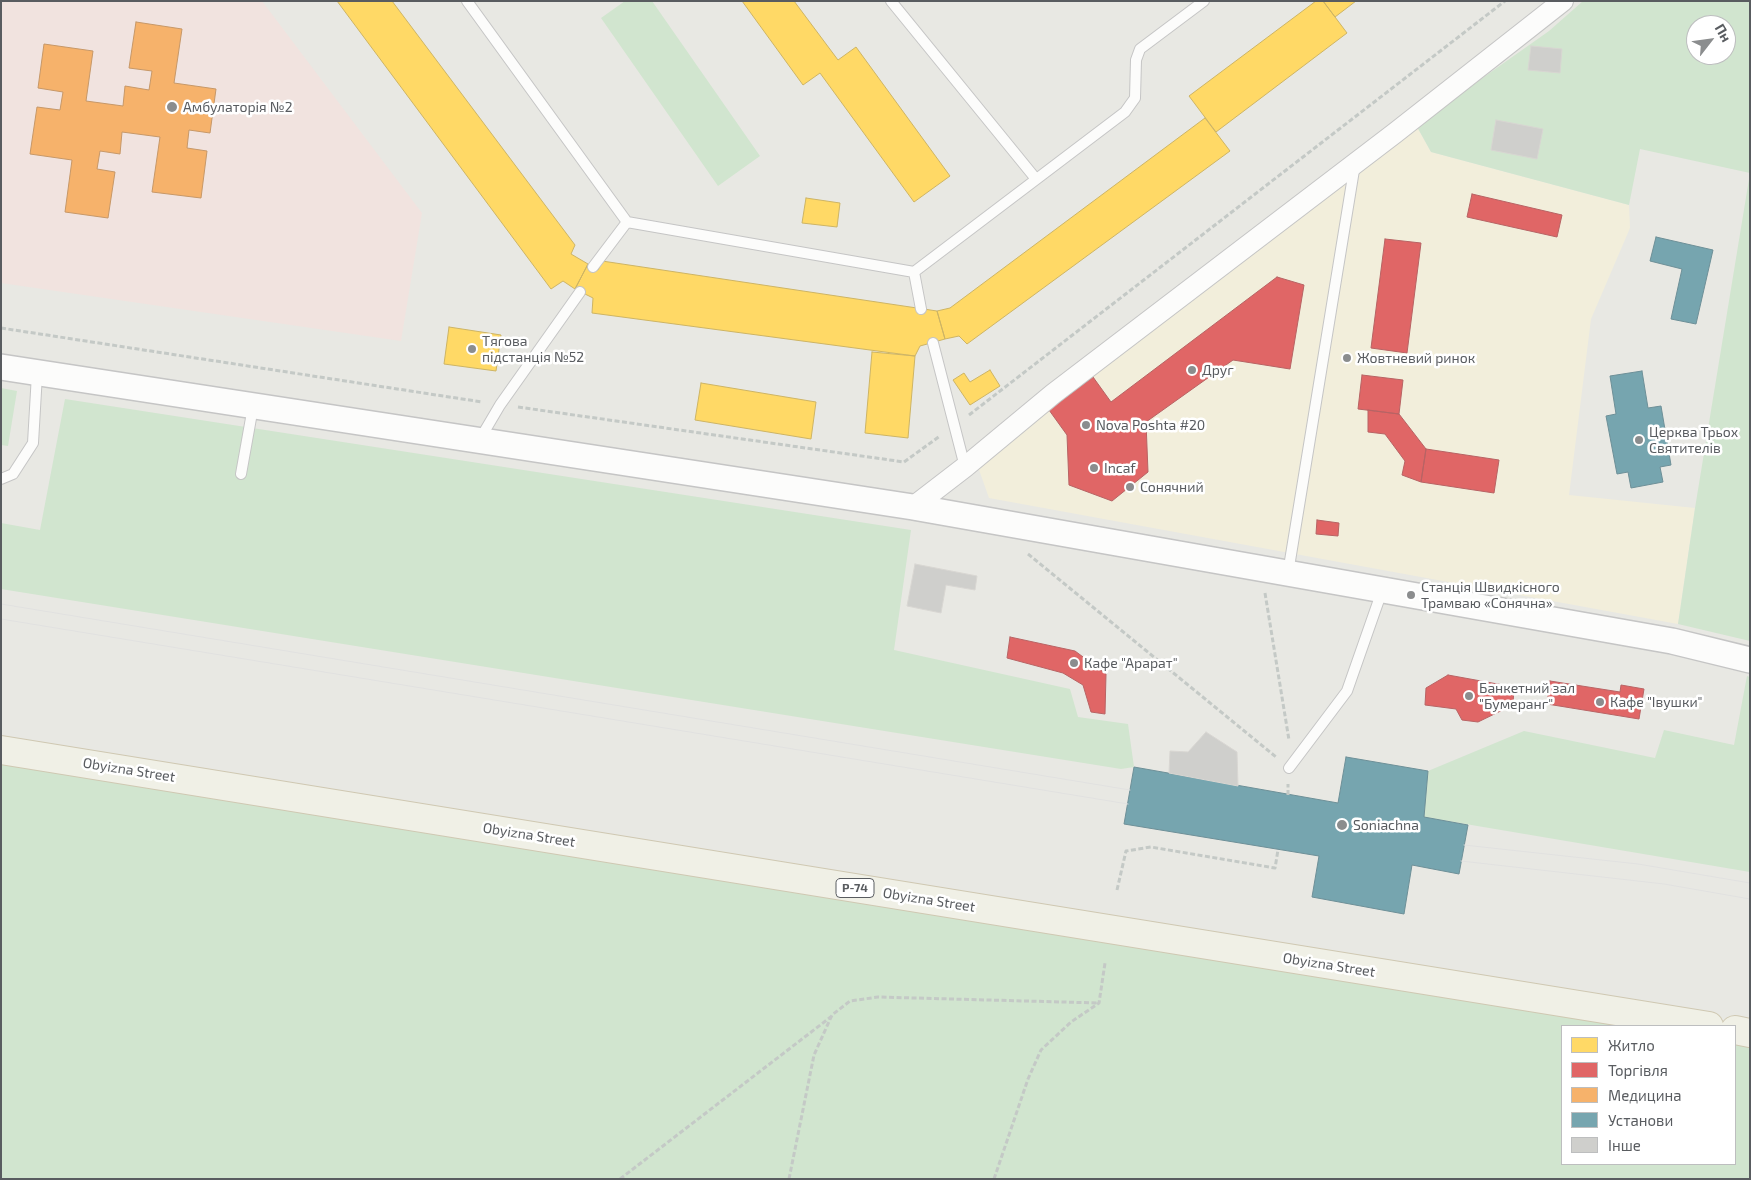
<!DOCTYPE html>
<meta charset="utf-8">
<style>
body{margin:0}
#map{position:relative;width:1751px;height:1180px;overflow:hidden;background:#e8e8e3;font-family:"Exo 2",sans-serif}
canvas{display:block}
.frame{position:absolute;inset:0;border:2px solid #595c60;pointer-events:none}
.legend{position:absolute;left:1561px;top:1025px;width:175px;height:140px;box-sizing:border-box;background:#fff;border:1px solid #bdbebf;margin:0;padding:6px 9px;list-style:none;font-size:15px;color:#595c60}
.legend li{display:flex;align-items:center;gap:10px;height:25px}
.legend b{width:25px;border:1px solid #bdbebf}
.north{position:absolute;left:1686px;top:15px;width:50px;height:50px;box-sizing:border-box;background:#fff;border:1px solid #bdbebf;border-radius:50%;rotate:60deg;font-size:14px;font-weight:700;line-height:20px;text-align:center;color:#595c60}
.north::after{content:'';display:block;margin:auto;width:18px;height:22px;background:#8b8d8e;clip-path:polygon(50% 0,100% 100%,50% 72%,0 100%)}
</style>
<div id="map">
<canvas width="1751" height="1180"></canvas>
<div class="frame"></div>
<ul class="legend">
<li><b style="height:14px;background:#ffd966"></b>Житло</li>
<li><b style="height:14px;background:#e06666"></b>Торгівля</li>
<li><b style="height:14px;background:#f6b26b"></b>Медицина</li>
<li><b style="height:14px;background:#76a5af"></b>Установи</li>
<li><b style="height:14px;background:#cfcfcc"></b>Інше</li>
</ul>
<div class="north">Пн</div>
</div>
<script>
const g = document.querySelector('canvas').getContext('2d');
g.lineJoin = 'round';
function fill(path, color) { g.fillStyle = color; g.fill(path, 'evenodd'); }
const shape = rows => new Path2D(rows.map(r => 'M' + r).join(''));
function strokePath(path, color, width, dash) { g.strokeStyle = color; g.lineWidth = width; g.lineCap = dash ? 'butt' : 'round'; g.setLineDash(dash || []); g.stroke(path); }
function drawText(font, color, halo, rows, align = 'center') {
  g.font = font + ' "Exo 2",sans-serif'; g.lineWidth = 5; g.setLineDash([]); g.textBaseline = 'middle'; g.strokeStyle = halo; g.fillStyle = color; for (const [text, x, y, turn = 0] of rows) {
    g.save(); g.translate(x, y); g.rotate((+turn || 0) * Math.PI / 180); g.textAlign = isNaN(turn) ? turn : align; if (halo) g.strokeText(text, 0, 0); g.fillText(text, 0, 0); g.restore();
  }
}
fill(shape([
 [1416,125,1431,152,1629,205,1630,228,1591,319,1569,495,1695,508,1678,624,989,498,977,464]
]), '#f2eedb');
fill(shape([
 [1,1,262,1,422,213,401,341,1,283]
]), '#f1e3df');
fill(shape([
 [625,1,652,1,760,156,718,186,601,18],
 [1583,1,1750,1,1750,641,1678,624,1695,508,1750,173,1640,149,1629,205,1431,152,1416,125,1549,31],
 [1696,25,1726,25,1726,55,1696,55],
 [1,388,17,391,8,446,1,445],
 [65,399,911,530,894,650,1070,689,1078,717,1128,724,1134,767,1121,769,1,589,1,523,40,530],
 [1747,676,1750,677,1750,872,1424,817,1428,771,1524,731,1655,758,1664,730,1734,745],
 [1,750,1709,1026,1562,1026,1562,1164,1735,1164,1735,1030,1750,1033,1750,1179,1,1179]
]), '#d1e5cf');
const homes = shape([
 [337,1,392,1,575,245,571,254,588,264,575,289,563,281,551,289,337,1],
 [742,1,794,1,838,60,856,47,950,176,914,202,820,73,803,85,742,1],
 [1316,1,1323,1,1347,33,1216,132,1189,96,1316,1],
 [1323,1,1356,1,1335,17,1323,1],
 [1205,118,1230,151,967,344,959,336,945,339,937,311,950,308,1205,118],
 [806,198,840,203,837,227,802,223,806,198],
 [602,261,937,311,945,339,920,346,915,356,592,313,593,298,575,289,588,264,598,270,602,261],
 [449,327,501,335,496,371,444,364,449,327],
 [872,352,915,356,908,438,865,433,872,352],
 [990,370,1000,386,970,405,953,380,964,373,970,382,990,370],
 [701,383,816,402,811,439,695,420,701,383]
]);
fill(homes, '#ffd966');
strokePath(homes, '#cdb464', 1);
const shops = shape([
 [1472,194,1562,215,1557,237,1467,217,1472,194],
 [1385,239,1421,243,1407,353,1371,348,1385,239],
 [1277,277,1304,285,1290,369,1233,360,1146,422,1148,472,1112,501,1069,485,1067,435,1049,410,1093,377,1111,402,1277,277],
 [1362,375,1403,380,1399,414,1358,409,1362,375],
 [1368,410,1399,414,1426,449,1421,482,1402,475,1405,461,1385,434,1368,432,1368,410],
 [1426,449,1499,460,1494,493,1421,482,1426,449],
 [1317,520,1339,523,1338,536,1316,534,1317,520],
 [1010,637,1075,651,1106,674,1105,714,1091,712,1083,685,1063,673,1007,658,1010,637],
 [1448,675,1514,687,1513,705,1478,722,1462,720,1456,709,1425,705,1426,688,1448,675],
 [1550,681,1620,692,1621,685,1644,689,1639,719,1547,704,1550,681]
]);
fill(shops, '#e06666');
strokePath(shops, '#b86364', 1);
const health = shape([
 [136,22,182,29,174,83,216,89,210,133,189,130,187,148,207,151,201,198,152,192,160,137,122,132,120,154,100,151,97,169,115,172,108,218,65,212,72,160,30,154,37,107,60,110,63,92,38,88,44,44,93,51,86,101,123,106,125,86,149,90,152,71,129,68,136,22]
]);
fill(health, '#f6b26b');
strokePath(health, '#c79868', 1);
const public = shape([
 [1656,237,1713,250,1696,324,1671,319,1682,269,1650,261,1656,237],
 [1642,371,1648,408,1661,406,1671,465,1660,467,1663,482,1631,488,1628,472,1617,474,1606,416,1616,414,1610,376,1642,371],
 [1346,757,1428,771,1424,817,1468,825,1459,874,1412,865,1404,914,1312,897,1319,856,1124,824,1134,767,1338,803,1346,757]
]);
fill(public, '#76a5af');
strokePath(public, '#6d8f97', 1);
const building = shape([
 [1531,46,1562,49,1560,73,1528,70,1531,46],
 [1496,120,1543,129,1537,159,1491,150,1496,120],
 [915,564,977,576,975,590,946,585,941,613,907,606,915,564],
 [1206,732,1237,752,1238,786,1169,773,1170,751,1188,752,1206,732]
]);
fill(building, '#cfcfcc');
strokePath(building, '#d8d6d2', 1);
const service = shape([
 [467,1,627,222,914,272,1125,112,1135,98,1136,60,1140,49,1204,1],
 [891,1,1036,179],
 [593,267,627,222],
 [914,272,921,309],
 [933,343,965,467],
 [480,439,500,405,580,292],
 [241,474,253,407],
 [1,479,13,474,33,443,37,374],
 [1288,573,1355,164],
 [1289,768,1347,691,1382,591]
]);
const minor = shape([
 [913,507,965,467,1053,394,1395,133,1563,1]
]);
const tertiary = shape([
 [1,367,913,507,1672,641,1750,660]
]);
const primary = shape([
 [1,750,1709,1026],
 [1735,1030,1750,1033]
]);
strokePath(service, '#c5c5c5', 12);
strokePath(minor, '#c5c5c5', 22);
strokePath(tertiary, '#c5c5c5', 28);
strokePath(primary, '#cfc8b2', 30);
strokePath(shape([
 [1,328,482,402],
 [518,407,904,462,940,436],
 [969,415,1505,1],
 [1028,554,1276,757],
 [1265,593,1289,740],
 [1288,795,1288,784],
 [1117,890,1126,851,1151,847,1275,868,1278,850],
 [620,1179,832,1016],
 [789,1179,814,1055,832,1015,850,1001,878,997,1099,1003],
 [994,1179,1028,1079,1041,1050,1071,1022,1099,1003,1105,963]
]), '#c4c9c6', 3, [5, 2.5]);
strokePath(service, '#fcfcfb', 10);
strokePath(minor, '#fcfcfb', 20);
strokePath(tertiary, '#fcfcfb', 25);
strokePath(primary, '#f0f0e6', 28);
strokePath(shape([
 [1,604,1130,790],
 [1,619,1128,804],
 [1464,845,1638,864,1750,883],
 [1461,861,1664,884,1750,899]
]), '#e1e1e0', 1);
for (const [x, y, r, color] of [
 [172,107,6,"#8b8d8e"],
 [472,349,5,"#8b8d8e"],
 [1347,358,5,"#8b8d8e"],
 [1192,370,5,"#8b8d8e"],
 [1086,425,5,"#8b8d8e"],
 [1639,440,5,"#8b8d8e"],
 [1094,468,5,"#8b8d8e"],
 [1130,487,5,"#8b8d8e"],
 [1411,595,5,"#8b8d8e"],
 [1074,663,5,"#8b8d8e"],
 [1469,696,5,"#8b8d8e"],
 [1600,702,5,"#8b8d8e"],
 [1342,825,6,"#8b8d8e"]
]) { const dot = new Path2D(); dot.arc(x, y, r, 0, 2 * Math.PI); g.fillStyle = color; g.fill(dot); strokePath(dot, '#fff', 2); }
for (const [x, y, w] of [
 [855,888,38]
]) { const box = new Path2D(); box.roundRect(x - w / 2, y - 9.5, w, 19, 4); g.fillStyle = '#fff'; g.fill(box); strokePath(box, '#595c60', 1); }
drawText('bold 12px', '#595c60', null, [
 ["Р-74",855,888]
]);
drawText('14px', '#595c60', '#fff', [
 ["Амбулаторія №2",183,107],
 ["Тягова",482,341],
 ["підстанція №52",482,357],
 ["Жовтневий ринок",1357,358],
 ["Друг",1202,370],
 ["Nova Poshta #20",1096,425],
 ["Церква Трьох",1649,432],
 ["Святителів",1649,448],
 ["Incaf",1104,468],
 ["Сонячний",1140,487],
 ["Станцiя Швидкiсного",1421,587],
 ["Трамваю «Сонячна»",1421,603],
 ["Кафе \"Арарат\"",1084,663],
 ["Банкетний зал",1479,688],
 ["\"Бумеранг\"",1479,704],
 ["Кафе \"Івушки\"",1610,702],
 ["Soniachna",1353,825]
], 'left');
drawText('14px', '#595c60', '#fff', [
 ["Obyizna Street",129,770,9],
 ["Obyizna Street",529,835,9],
 ["Obyizna Street",929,900,9],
 ["Obyizna Street",1329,965,9]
]);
</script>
